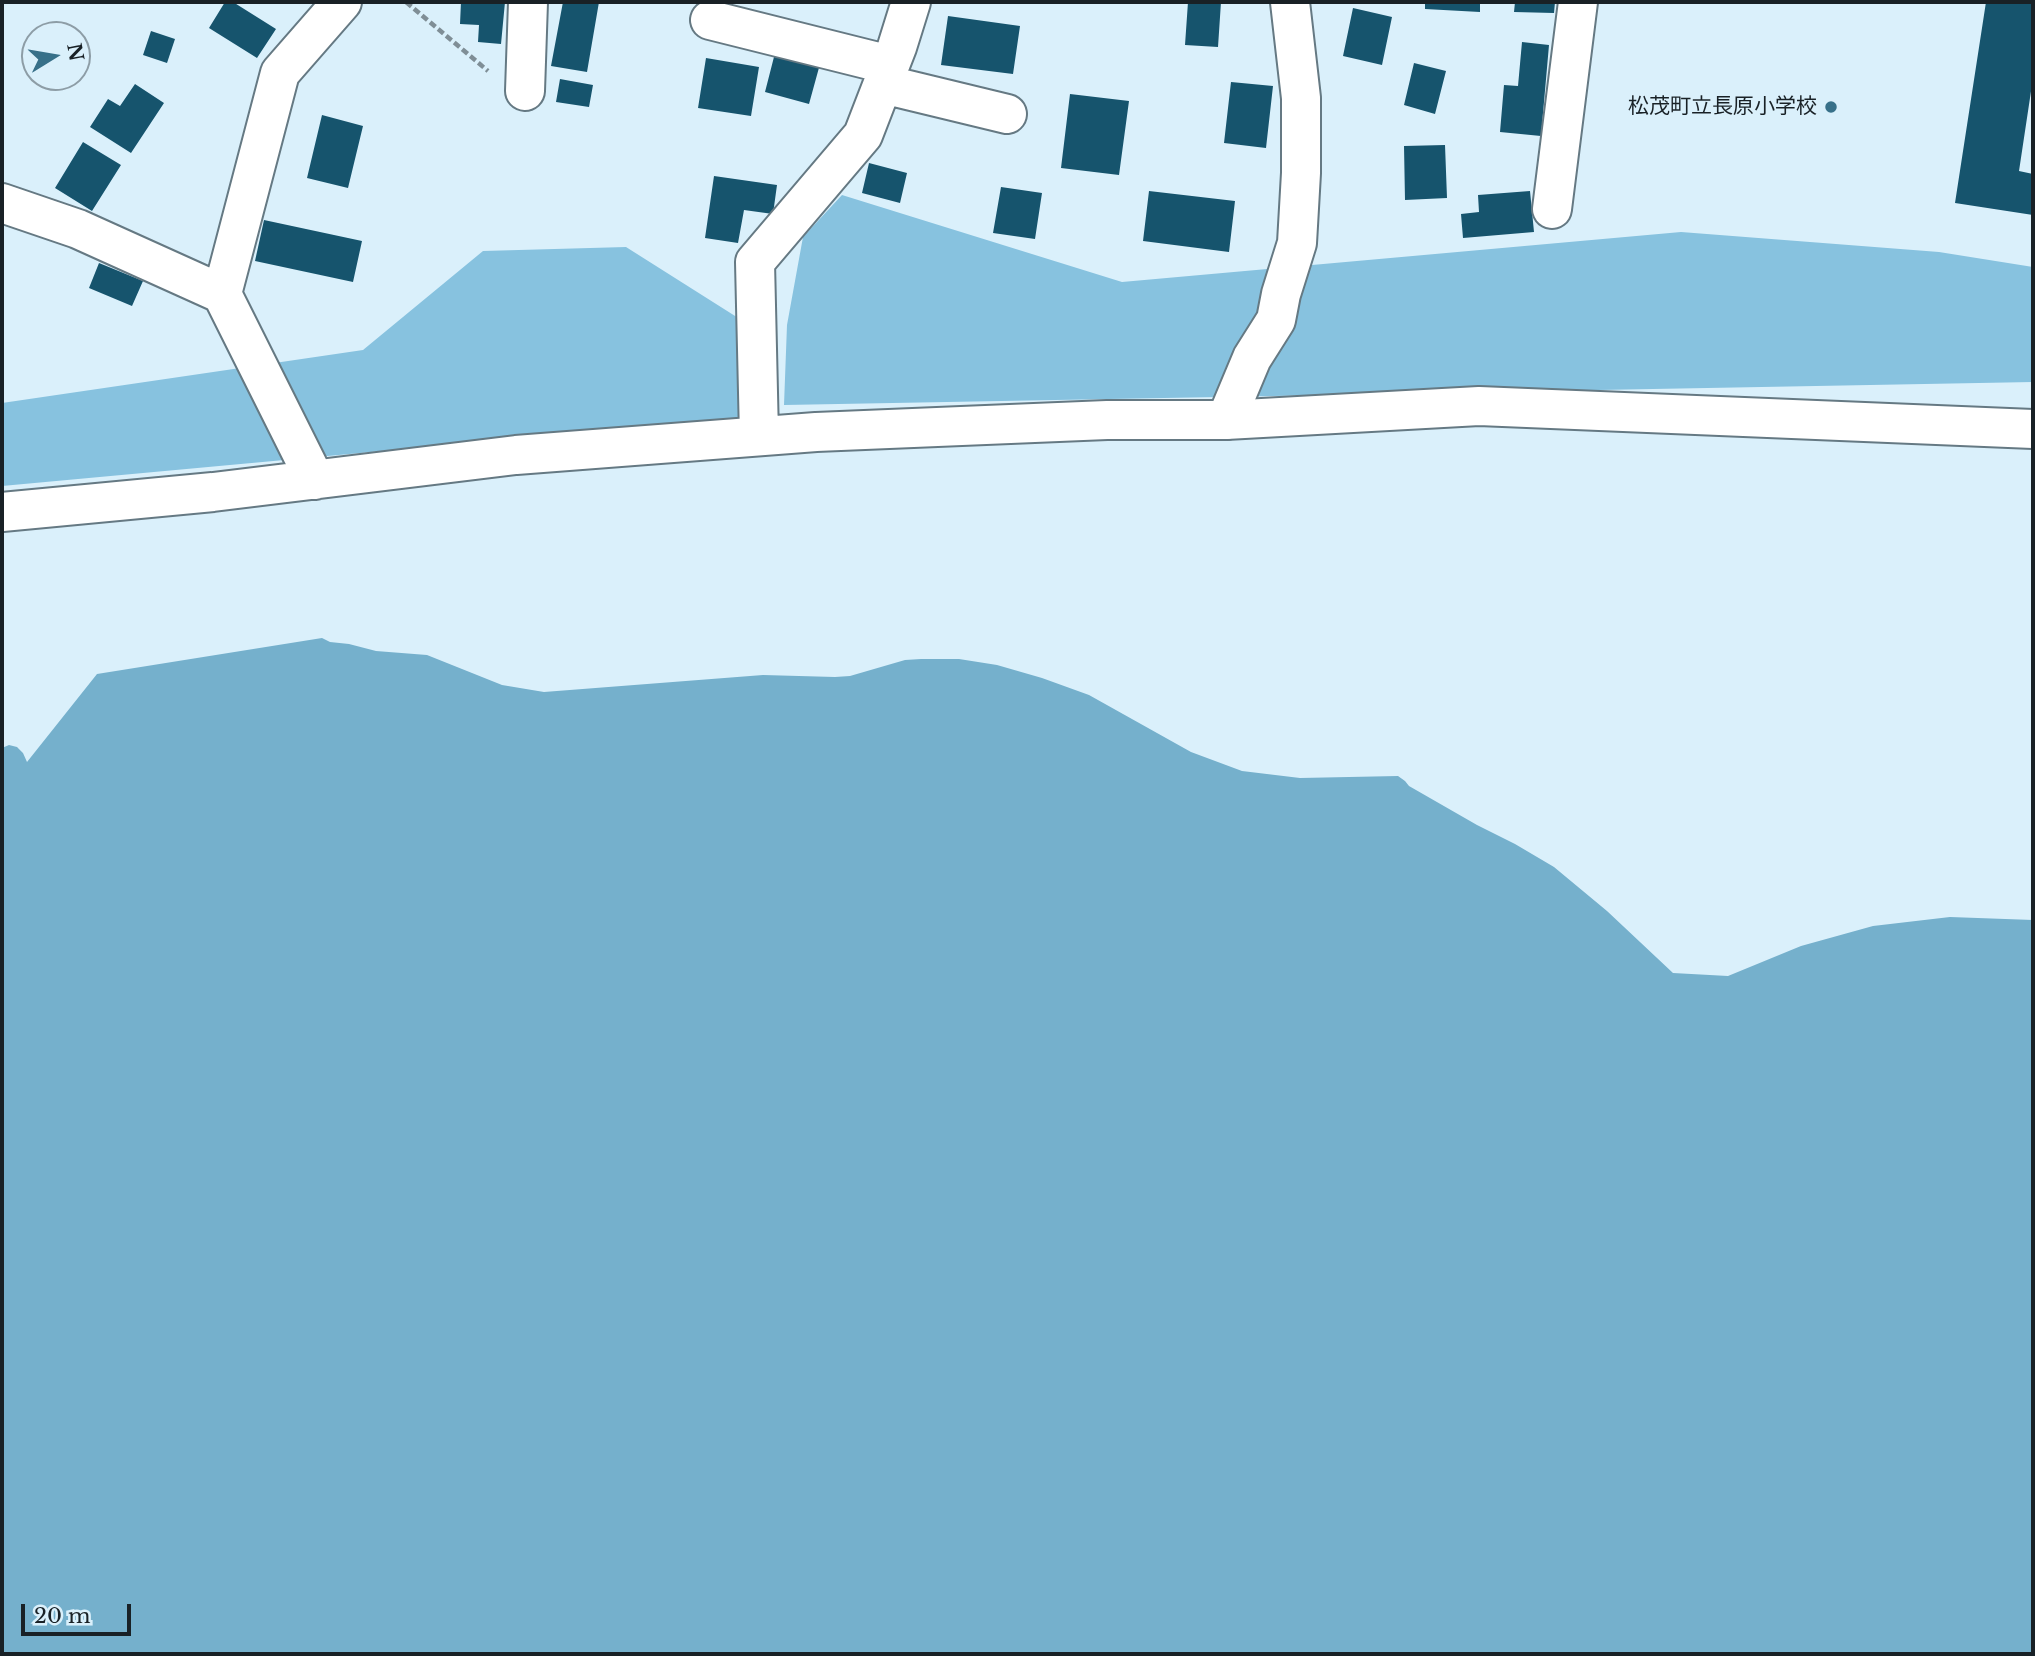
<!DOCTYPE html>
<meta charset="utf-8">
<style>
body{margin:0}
#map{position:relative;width:2035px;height:1656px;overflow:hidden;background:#daf0fb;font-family:"Libre Baskerville",serif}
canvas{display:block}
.frame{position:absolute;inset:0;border:4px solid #192126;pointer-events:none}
.north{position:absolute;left:21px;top:21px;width:70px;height:70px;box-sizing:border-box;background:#daf0fb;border:2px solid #8d9da6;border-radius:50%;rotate:79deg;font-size:19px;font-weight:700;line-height:28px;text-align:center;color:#192126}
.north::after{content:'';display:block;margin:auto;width:24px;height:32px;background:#377089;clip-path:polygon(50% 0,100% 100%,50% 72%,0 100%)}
.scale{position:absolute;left:21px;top:1604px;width:110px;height:32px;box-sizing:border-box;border:4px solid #192126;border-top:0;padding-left:9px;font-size:21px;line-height:24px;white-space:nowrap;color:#192126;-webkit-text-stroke:5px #daf0fb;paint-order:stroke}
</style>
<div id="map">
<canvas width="2035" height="1656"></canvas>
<div class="frame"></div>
<div class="north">N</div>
<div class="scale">20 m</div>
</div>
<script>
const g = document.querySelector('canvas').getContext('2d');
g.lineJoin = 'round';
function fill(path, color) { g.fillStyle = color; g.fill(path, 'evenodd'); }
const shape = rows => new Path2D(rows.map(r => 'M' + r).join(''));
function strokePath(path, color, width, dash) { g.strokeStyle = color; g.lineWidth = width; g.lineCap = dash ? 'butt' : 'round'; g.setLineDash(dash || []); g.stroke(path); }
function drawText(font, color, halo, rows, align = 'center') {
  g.font = font + ' "Libre Baskerville","Noto Sans JP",serif'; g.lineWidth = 7; g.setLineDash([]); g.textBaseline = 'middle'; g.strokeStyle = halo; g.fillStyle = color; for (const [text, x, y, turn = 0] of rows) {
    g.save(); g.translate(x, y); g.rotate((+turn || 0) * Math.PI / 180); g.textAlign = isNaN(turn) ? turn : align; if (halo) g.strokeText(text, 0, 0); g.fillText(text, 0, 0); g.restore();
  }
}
fill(shape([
 [842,195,1122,282,1681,232,1939,252,2033,267,2033,382,784,405,787,325,803,237],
 [626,247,743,321,751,417,2,486,2,403,363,350,483,251]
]), '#87c2df');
fill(shape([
 [322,638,330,642,349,644,376,651,427,655,502,685,544,692,763,675,835,677,850,676,905,660,921,659,959,659,997,665,1042,678,1089,695,1191,752,1242,771,1300,778,1398,776,1405,781,1409,786,1477,825,1515,844,1554,867,1607,911,1673,973,1728,976,1801,946,1873,926,1950,917,2033,920,2033,1654,2,1654,2,748,9,745,17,747,23,753,27,762,97,674]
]), '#75b0cc');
fill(shape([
 [225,2,233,2,276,29,257,58,209,28],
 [461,2,505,2,501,44,478,42,479,25,460,24],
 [563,2,599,2,587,72,551,66],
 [1188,2,1221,2,1218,47,1185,45],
 [1425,2,1480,2,1480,12,1425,9],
 [1515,2,1555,2,1554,13,1514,12],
 [1986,2,2033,2,2033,78,2019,171,2033,174,2033,215,1955,203],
 [1353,8,1392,17,1382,65,1343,56],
 [948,16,1020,26,1013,74,941,65],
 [151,31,175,39,167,63,143,55],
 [1522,42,1549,45,1541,136,1500,132,1504,85,1518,86],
 [775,53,820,64,809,104,765,92],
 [706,58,759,67,751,116,698,108],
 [1414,63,1446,71,1435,114,1404,105],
 [560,79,593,85,589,107,556,102],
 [1231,82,1273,86,1266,148,1224,143],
 [135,84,164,103,131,153,90,127,108,99,120,106],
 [1070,94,1129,101,1119,175,1061,168],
 [322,115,363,126,348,188,307,178],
 [83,142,121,165,92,211,55,188],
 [1445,145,1447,198,1405,200,1404,146],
 [869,163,907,173,900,203,862,193],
 [714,176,777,185,773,214,744,210,738,243,705,238],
 [1001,187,1042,193,1035,239,993,233],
 [1149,191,1235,201,1229,252,1143,241],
 [1530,191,1534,232,1463,238,1461,214,1479,212,1478,195],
 [264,220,362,241,353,282,255,261],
 [99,263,143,281,132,306,89,288]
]), '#16546d');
const minor = shape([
 [710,20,890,65],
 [883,84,1007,114],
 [525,91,528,2],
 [2,203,78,229,222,294,315,480],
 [1552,209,1578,2],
 [222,294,280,73,342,2],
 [759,436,755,262,863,135,897,47,911,2],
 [2,512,213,492,516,455,816,432,1107,420,1226,420,1479,406,2033,429]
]);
const major = shape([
 [1226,420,1252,358,1276,320,1281,294,1297,243,1301,173,1301,98,1290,2]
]);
strokePath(minor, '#657983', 42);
strokePath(major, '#657983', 42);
strokePath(shape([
 [406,2,488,71]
]), '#7f8e96', 4.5, [7, 3.5]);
strokePath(minor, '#fff', 38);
strokePath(major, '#fff', 38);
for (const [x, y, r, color] of [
 [1831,107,7,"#377089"]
]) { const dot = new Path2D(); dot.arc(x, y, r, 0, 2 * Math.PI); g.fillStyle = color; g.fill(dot); strokePath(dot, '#daf0fb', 2.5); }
drawText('21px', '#192126', '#daf0fb', [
 ["松茂町立長原小学校",1817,107]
], 'right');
</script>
